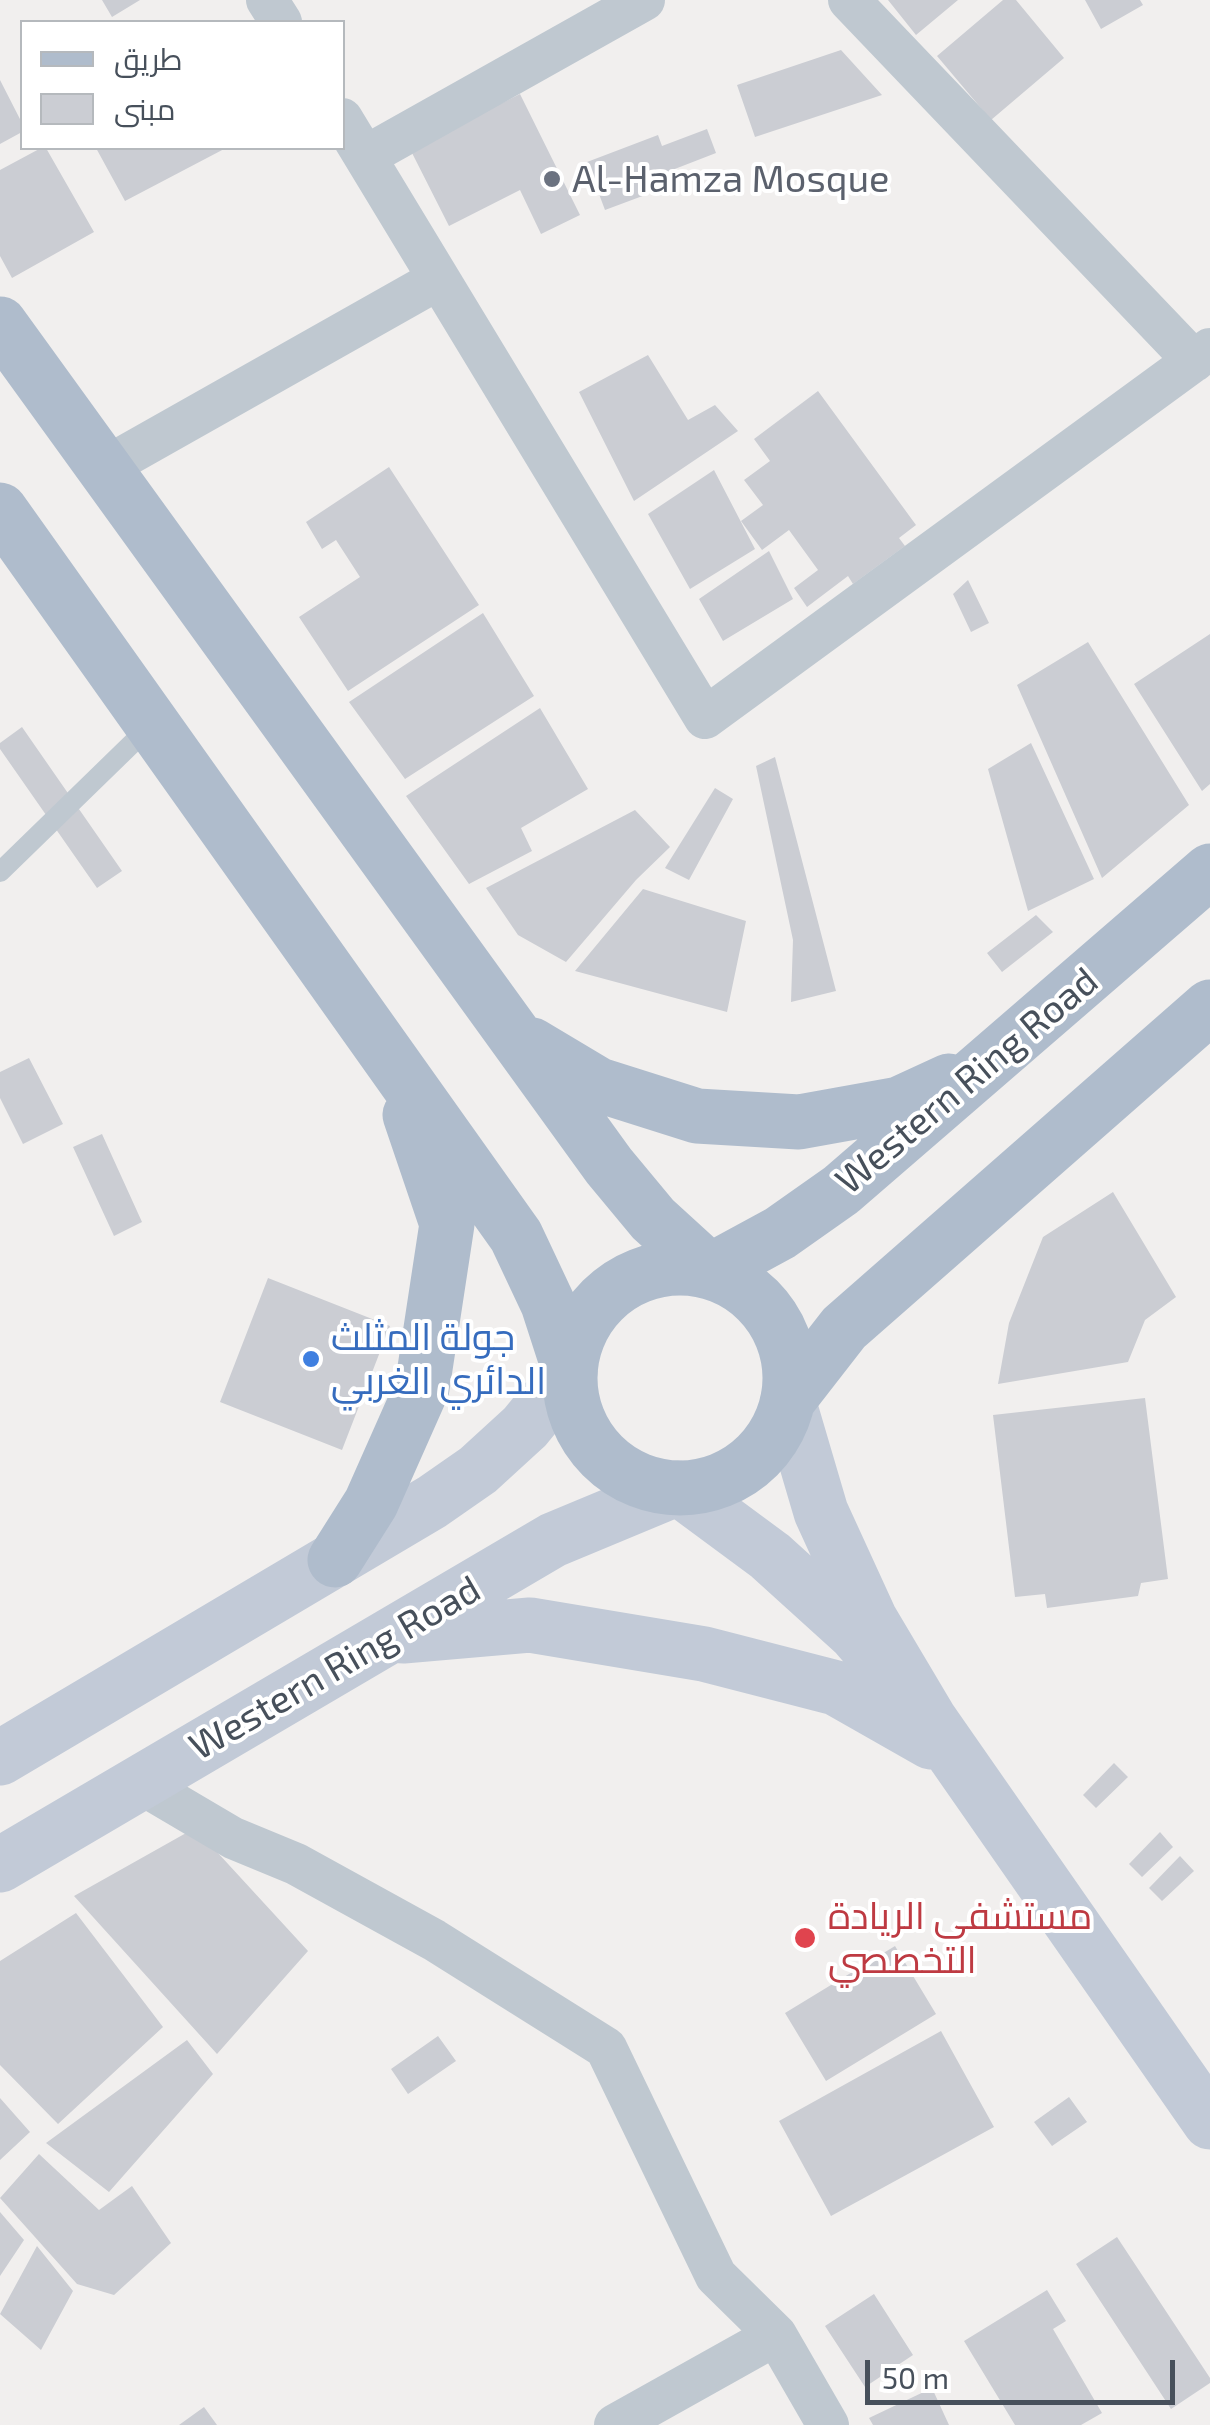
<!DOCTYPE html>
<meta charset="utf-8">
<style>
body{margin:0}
#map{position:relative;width:1210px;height:2425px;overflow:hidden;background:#f1efee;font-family:"Exo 2",Cairo,sans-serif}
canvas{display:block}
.legend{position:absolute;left:20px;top:20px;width:325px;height:130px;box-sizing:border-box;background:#fff;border:2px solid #b5b9bd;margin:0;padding:12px 18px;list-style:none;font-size:30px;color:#47505b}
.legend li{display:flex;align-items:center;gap:20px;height:50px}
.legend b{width:50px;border:2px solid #b5b9bd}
.scale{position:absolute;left:865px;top:2360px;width:310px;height:45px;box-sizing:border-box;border:5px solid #47505b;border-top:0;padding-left:12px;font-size:30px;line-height:35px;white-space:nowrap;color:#47505b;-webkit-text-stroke:8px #fff;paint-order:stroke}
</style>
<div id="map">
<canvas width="1210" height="2425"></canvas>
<ul class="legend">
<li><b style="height:12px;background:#afbccc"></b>طريق</li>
<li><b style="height:28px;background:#cbcdd3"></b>مبنى</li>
</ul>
<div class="scale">50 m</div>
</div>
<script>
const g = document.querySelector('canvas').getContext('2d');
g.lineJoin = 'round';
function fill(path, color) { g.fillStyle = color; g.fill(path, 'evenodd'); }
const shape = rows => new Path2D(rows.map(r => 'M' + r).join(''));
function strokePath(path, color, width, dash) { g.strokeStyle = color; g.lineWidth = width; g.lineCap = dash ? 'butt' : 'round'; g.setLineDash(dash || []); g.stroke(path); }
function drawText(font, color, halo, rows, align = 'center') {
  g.font = font + ' "Exo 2",Cairo,sans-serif'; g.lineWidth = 8; g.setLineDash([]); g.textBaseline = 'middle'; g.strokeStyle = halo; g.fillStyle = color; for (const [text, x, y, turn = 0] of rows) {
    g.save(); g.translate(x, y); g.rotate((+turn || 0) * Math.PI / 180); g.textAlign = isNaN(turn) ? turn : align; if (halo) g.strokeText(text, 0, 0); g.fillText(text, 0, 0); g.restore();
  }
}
fill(shape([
 [102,0,140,0,112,17],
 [888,0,958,0,916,35],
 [1003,0,1016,0,1064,58,991,120,937,56],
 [1085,0,1140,0,1143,5,1101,29],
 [841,50,882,95,755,137,737,85],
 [0,80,22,123,22,132,0,144],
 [520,94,580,215,541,234,520,190,449,226,410,149],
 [707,129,716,153,667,172,672,185,605,210,587,162,658,135,662,146],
 [41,148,46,148,94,232,12,278,0,256,0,170],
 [96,148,226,148,125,201],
 [648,355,688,420,715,405,738,431,634,501,579,392],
 [818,391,916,525,899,538,905,546,853,584,848,576,807,607,794,588,818,570,789,530,762,550,741,521,763,505,744,480,770,461,754,439],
 [389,467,479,605,348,691,299,617,360,577,336,540,322,549,306,522],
 [714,470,755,549,690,589,648,514],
 [769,551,793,599,723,641,699,599],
 [968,580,989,623,971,632,953,594],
 [483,613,534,696,405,779,349,702],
 [1210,634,1210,784,1202,791,1134,684],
 [1088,642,1189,805,1102,878,1017,685],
 [540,708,588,789,521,828,532,851,469,884,406,796],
 [22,727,122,871,97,888,0,749,0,743],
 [1031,743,1094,879,1028,911,988,769],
 [775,757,836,991,791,1002,793,940,756,766],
 [715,788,733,799,689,880,665,868],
 [635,810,670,847,636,880,566,962,518,935,486,888],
 [643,889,746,921,727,1012,575,971],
 [1036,915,1053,932,1002,972,987,953],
 [29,1058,63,1124,23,1144,0,1098,0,1072],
 [102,1134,142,1222,114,1236,73,1147],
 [1113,1192,1176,1297,1145,1320,1128,1362,998,1384,1009,1323,1043,1237],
 [268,1278,390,1326,342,1450,220,1402],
 [1145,1398,1168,1579,1141,1583,1138,1596,1047,1608,1045,1594,1015,1597,993,1415],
 [1114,1763,1128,1777,1096,1808,1083,1795],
 [195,1828,308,1951,217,2054,74,1896],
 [1160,1832,1173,1847,1142,1877,1129,1864],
 [1180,1856,1194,1871,1162,1901,1149,1888],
 [76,1913,163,2027,58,2124,0,2065,0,1961],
 [895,1946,936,2014,826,2081,785,2013],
 [941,2031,994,2127,831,2216,779,2121],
 [438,2036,456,2061,408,2094,391,2069],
 [187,2040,213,2074,109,2192,46,2143],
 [1069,2097,1087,2122,1052,2146,1034,2122],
 [0,2098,30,2132,0,2160],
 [39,2154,99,2210,132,2186,171,2243,114,2295,77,2284,0,2198],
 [0,2212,24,2240,0,2276],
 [1117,2237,1210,2378,1210,2383,1171,2409,1076,2264],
 [37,2246,73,2291,41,2350,0,2314],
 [1047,2290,1066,2321,1053,2329,1102,2413,1081,2425,1015,2425,964,2341],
 [874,2294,913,2355,865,2387,825,2326],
 [932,2388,949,2425,873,2425,869,2418],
 [204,2407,217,2425,179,2425]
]), '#cbcdd3');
strokePath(shape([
 [0,872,149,727]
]), '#bfc8d0', 20);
strokePath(shape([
 [267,0,281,22],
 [849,0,1194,361],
 [342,119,705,718,1210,349],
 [366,156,644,0],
 [104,468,437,280],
 [138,1782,233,1838,296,1864,434,1940,606,2048,716,2276,776,2335,828,2425],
 [615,2425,776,2335]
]), '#bfc8d0', 42);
strokePath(shape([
 [788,1400,821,1512,870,1619,930,1720,1210,2122],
 [403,1636,530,1625,704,1654,836,1688,931,1742],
 [0,1758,432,1502,478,1470,525,1427,570,1372],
 [0,1865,553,1540,678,1488,770,1556,855,1633,930,1720]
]), '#c2cad7', 55);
strokePath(shape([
 [0,324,609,1166,653,1219,710,1271,780,1233,841,1190,1210,871],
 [0,510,516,1236,548,1304,570,1372],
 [532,1045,599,1085,697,1116,799,1122,899,1104,949,1081],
 '570 1378a110 110 0 1 1 220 0a110 110 0 1 1-220 0Z',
 [788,1400,844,1328,1210,1007],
 [335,1560,371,1503,422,1388,447,1224,410,1115]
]), '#afbccc', 55);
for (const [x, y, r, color] of [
 [552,179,10,"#6b7280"],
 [311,1359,10,"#3f7fe0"],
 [805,1938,12,"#e0444e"]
]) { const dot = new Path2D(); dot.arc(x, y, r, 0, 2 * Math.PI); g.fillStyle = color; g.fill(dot); strokePath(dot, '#fff', 4); }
drawText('38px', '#5b616d', '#fff', [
 ["Al-Hamza Mosque",572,179]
], 'left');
drawText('38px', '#47505b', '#fff', [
 ["Western Ring Road",967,1081,-40],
 ["Western Ring Road",335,1668,-30]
]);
drawText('38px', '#366cbe', '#fff', [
 ["جولة المثلث",331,1337],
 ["الدائري الغربي",331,1381]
], 'left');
drawText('38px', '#be3a42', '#fff', [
 ["مستشفى الريادة",828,1916],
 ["التخصصي",828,1960]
], 'left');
</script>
